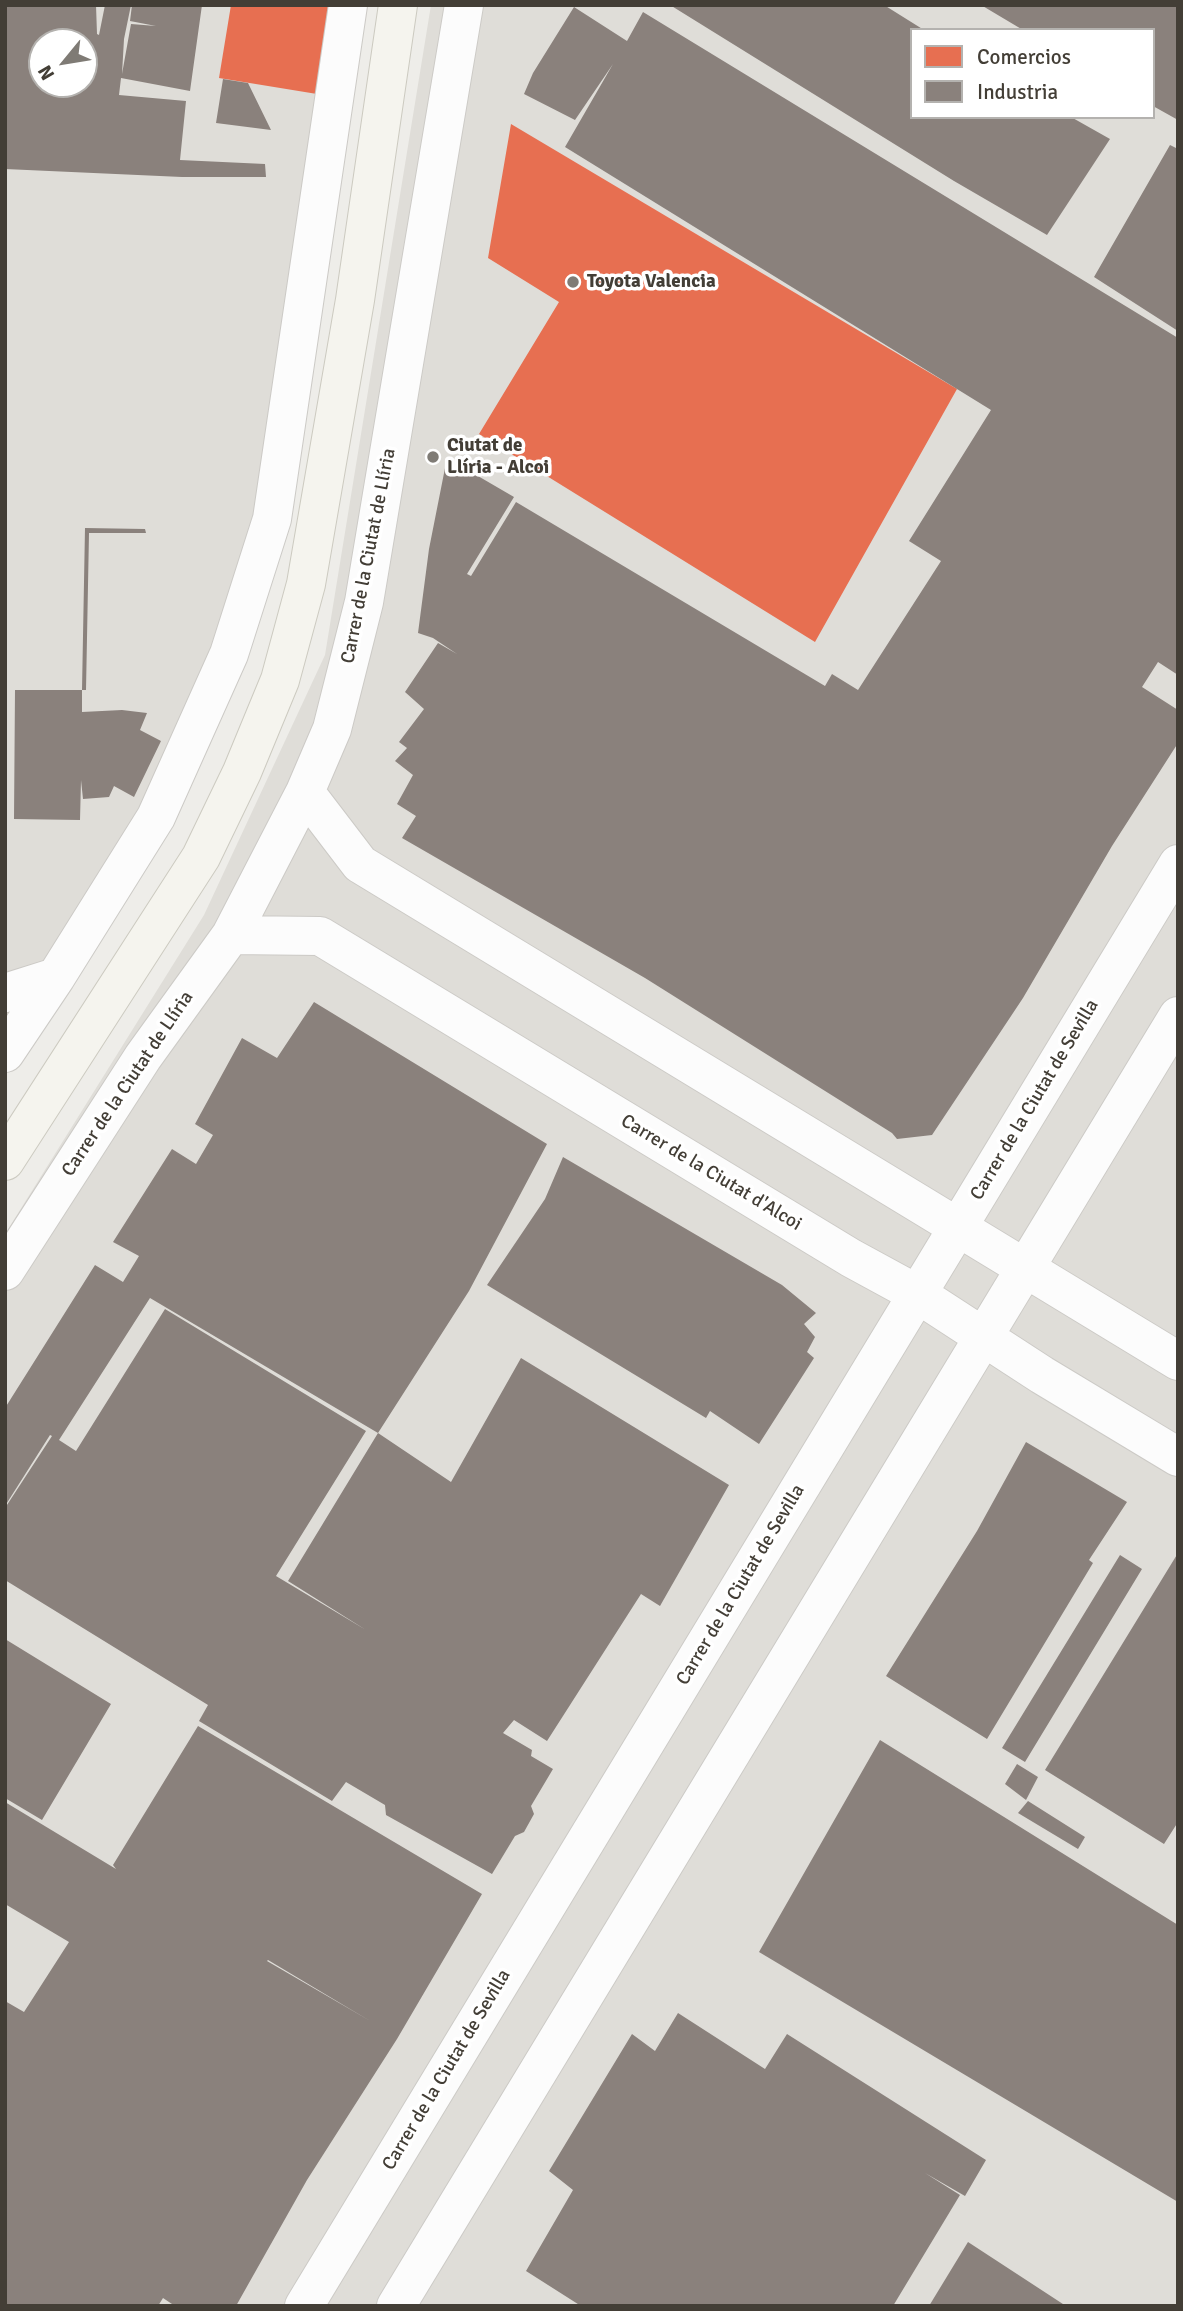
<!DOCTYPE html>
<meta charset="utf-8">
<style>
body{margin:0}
#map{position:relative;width:1183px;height:2311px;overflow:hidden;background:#eeede9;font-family:Signika,sans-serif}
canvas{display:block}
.frame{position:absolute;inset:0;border:7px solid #433e36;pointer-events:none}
.legend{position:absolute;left:910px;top:28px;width:245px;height:91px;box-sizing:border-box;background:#fff;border:2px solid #b4b2af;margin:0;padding:9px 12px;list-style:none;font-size:21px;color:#433e36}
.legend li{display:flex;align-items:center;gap:14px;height:35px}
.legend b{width:35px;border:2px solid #b4b2af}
.north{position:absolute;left:28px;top:28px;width:70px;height:70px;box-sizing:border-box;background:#fff;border:2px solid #b4b2af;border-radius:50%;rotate:240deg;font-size:19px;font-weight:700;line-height:28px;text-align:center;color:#433e36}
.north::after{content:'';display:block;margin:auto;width:24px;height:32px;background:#7f7b75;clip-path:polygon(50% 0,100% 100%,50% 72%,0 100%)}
</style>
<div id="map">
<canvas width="1183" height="2311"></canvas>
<div class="frame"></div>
<ul class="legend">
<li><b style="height:19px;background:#e76f51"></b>Comercios</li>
<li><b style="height:19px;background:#8a817c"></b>Industria</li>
</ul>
<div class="north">N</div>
</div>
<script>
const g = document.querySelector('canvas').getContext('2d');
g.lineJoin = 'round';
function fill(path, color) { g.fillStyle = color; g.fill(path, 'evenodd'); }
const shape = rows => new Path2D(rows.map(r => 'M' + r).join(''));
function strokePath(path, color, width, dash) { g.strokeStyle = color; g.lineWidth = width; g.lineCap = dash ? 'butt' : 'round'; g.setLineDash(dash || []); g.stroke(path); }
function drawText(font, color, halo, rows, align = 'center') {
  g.font = font + ' Signika,sans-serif'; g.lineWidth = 7; g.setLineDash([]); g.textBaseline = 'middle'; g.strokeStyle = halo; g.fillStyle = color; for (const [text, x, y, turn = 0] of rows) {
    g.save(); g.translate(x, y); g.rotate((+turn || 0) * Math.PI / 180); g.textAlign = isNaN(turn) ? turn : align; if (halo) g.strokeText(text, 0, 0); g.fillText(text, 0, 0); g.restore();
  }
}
fill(shape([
 [5,5,361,5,288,533,234,690,5,1072],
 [42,42,84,42,84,84,42,84],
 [431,5,1178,5,1178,2306,5,2306,5,1234,204,915,325,655],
 [912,30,1153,30,1153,117,912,117]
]), '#dfddd8');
fill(shape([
 [231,5,331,5,317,94,219,78],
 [511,124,957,389,815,642,479,434,559,302,488,258]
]), '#e76f51');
fill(shape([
 [5,5,96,5,97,34,99,35,105,5,131,5,124,39,122,74,131,24,156,26,130,21,132,5,202,5,190,91,121,78,119,95,186,101,180,160,265,164,266,177,182,177,5,169],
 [42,42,84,42,84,84,42,84],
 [670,5,884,5,924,30,912,30,912,117,1071,117,1110,139,1047,235,954,181],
 [981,5,1178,5,1178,120,1153,106,1153,30,1023,30],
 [574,7,627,41,643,12,1178,338,1178,675,1158,662,1142,687,1178,710,1178,743,1112,846,1023,998,932,1135,897,1139,892,1133,645,978,402,838,416,816,397,804,413,775,395,761,407,748,399,742,424,709,405,692,438,643,457,654,433,638,418,633,429,549,447,458,514,497,467,574,471,576,516,502,825,686,832,674,858,690,941,561,909,541,991,410,565,147,613,64,575,120,524,94,533,73],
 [223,79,248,83,271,130,216,123],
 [1170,145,1178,149,1178,331,1094,277],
 [85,528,145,529,146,533,89,533,86,690,82,690],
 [15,690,82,690,82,712,122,710,147,713,140,730,161,741,134,797,114,786,109,797,83,799,81,780,80,820,14,819],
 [314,1002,547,1144,469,1291,378,1433,451,1482,521,1358,729,1485,660,1606,641,1594,547,1741,514,1720,503,1733,532,1750,531,1756,553,1769,531,1806,534,1814,524,1832,515,1836,492,1874,386,1815,385,1805,346,1782,332,1801,199,1721,208,1705,5,1580,5,1508,52,1436,50,1435,5,1506,5,1408,95,1265,123,1282,139,1256,113,1242,172,1149,196,1164,213,1135,195,1124,242,1038,277,1058],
 [150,1298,378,1433,288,1581,366,1630,276,1576,366,1431,165,1309,76,1451,59,1440],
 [563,1157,782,1285,816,1313,804,1324,815,1337,807,1352,814,1358,759,1444,710,1411,706,1418,487,1285,545,1199],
 [1026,1442,1127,1502,1089,1560,1093,1563,987,1739,886,1676,977,1531],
 [1178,1553,1178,1822,1164,1844,1045,1770],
 [1120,1555,1142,1569,1025,1762,1002,1748],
 [5,1639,111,1704,42,1820,5,1798],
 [198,1726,482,1894,397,2039,307,2180,236,2306,175,2306,163,2298,158,2306,5,2306,5,2001,24,2012,69,1942,5,1904,5,1802,116,1869,113,1865],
 [268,1960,350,2009,372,2022,267,1961],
 [880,1740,1178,1925,1178,2202,759,1952],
 [1017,1764,1038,1777,1026,1800,1005,1784],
 [1028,1801,1085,1837,1078,1849,1018,1813],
 [678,2013,765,2069,787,2034,986,2160,965,2196,925,2173,960,2195,893,2306,581,2306,526,2271,573,2190,549,2171,632,2034,655,2051],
 [968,2242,1066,2306,929,2306]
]), '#8a817c');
const street = shape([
 [305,792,360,864,1178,1361],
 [231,935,320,936,851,1258,919,1295,1042,1375,1178,1457],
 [5,993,56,977],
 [5,1053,56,977,156,817,229,654,272,519,348,5],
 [5,1271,143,1057,231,935,305,792,332,729,364,602,464,5],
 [304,2306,1178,864],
 [396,2306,1178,1016]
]);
const secondary = shape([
 [5,1161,201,857,242,772,280,680,306,584,355,300,398,5]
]);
strokePath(street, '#cccac6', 40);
strokePath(secondary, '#cccac0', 40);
strokePath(street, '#fcfcfc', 38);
strokePath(secondary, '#f5f4ee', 38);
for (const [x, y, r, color] of [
 [573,282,7,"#7f7b75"],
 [433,457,7,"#7f7b75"]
]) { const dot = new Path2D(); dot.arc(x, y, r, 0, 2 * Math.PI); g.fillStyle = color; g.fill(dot); strokePath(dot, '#fff', 2.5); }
drawText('bold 19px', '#433e36', '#fff', [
 ["Toyota Valencia",587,282],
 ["Ciutat de",447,446],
 ["Llíria - Alcoi",447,468]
], 'left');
drawText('19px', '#433e36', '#fff', [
 ["Carrer de la Ciutat de Llíria",369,556,-79],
 ["Carrer de la Ciutat de Llíria",128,1084,-56],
 ["Carrer de la Ciutat de Sevilla",1035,1100,-59],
 ["Carrer de la Ciutat d'Alcoi",711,1173,31],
 ["Carrer de la Ciutat de Sevilla",741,1585,-59],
 ["Carrer de la Ciutat de Sevilla",447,2070,-59]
]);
</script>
